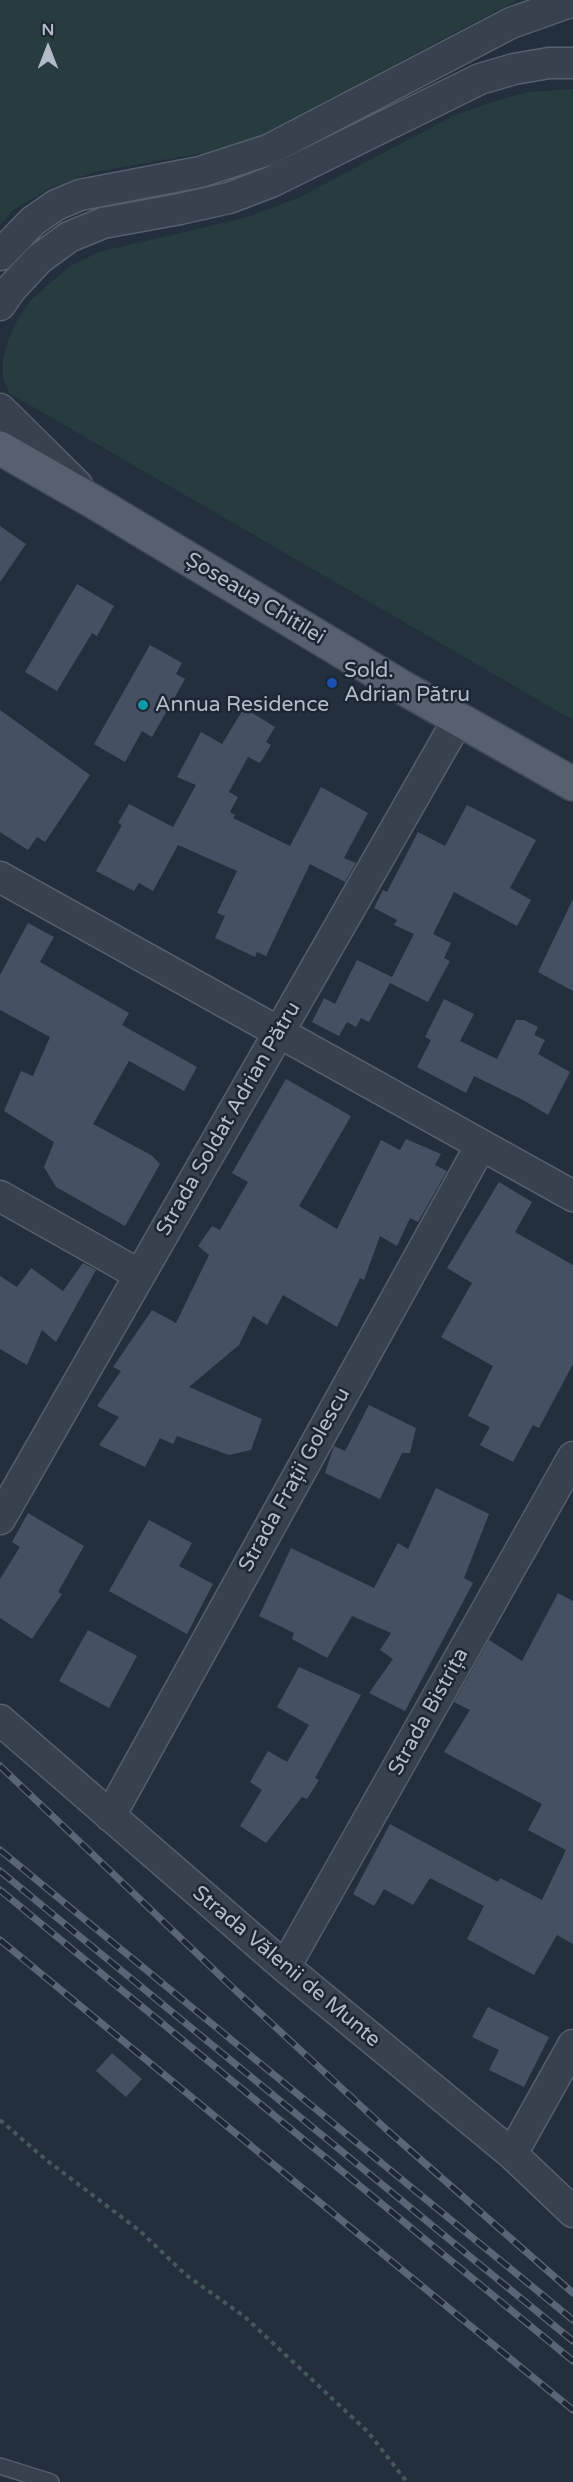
<!DOCTYPE html>
<meta charset="utf-8">
<style>
body{margin:0}
#map{position:relative;width:573px;height:2482px;overflow:hidden;background:#242f3e;font-family:"Varela Round",sans-serif}
canvas{display:block}
.north{position:absolute;left:18px;top:18px;width:60px;height:60px;-webkit-text-stroke:4px #1d2633;paint-order:stroke;rotate:0deg;font-size:16px;font-weight:700;line-height:24px;text-align:center;color:#b4bcc9}
.north::after{content:'';display:block;margin:auto;width:21px;height:27px;background:#b4bcc9;clip-path:polygon(50% 0,100% 100%,50% 72%,0 100%)}
</style>
<div id="map">
<canvas width="573" height="2482"></canvas>
<div class="north">N</div>
</div>
<script>
const g = document.querySelector('canvas').getContext('2d');
g.lineJoin = 'round';
function fill(path, color) { g.fillStyle = color; g.fill(path, 'evenodd'); }
const shape = rows => new Path2D(rows.map(r => 'M' + r).join(''));
function strokePath(path, color, width, dash) { g.strokeStyle = color; g.lineWidth = width; g.lineCap = dash ? 'butt' : 'round'; g.setLineDash(dash || []); g.stroke(path); }
function drawText(font, color, halo, rows, align = 'center') {
  g.font = font + ' "Varela Round",sans-serif'; g.lineWidth = 5; g.setLineDash([]); g.textBaseline = 'middle'; g.strokeStyle = halo; g.fillStyle = color; for (const [text, x, y, turn = 0] of rows) {
    g.save(); g.translate(x, y); g.rotate((+turn || 0) * Math.PI / 180); g.textAlign = isNaN(turn) ? turn : align; if (halo) g.strokeText(text, 0, 0); g.fillText(text, 0, 0); g.restore();
  }
}
fill(shape([
 [0,0,517,0,257,137,203,153,95,172,50,188,13,210,0,225],
 [573,89,573,720,9,393,3,377,3,359,8,340,17,321,30,301,70,266,99,252,248,217,300,197,453,116,492,102,528,92]
]), '#263c3f');
fill(shape([
 [0,526,26,544,0,582],
 [77,584,114,606,97,636,92,633,57,691,25,672],
 [150,645,182,663,176,674,185,679,152,737,142,731,125,762,94,744],
 [244,708,275,727,266,742,271,745,260,763,248,757,229,792,238,797,230,812,235,815,233,818,290,846,321,787,368,813,344,858,356,863,345,882,310,864,266,956,257,952,255,957,215,938,225,916,217,913,237,871,178,845,153,891,139,883,134,891,96,871,122,825,118,823,129,804,173,827,196,785,177,777,201,732,222,744],
 [0,710,90,775,45,842,37,837,28,850,0,832],
 [467,805,536,840,510,888,531,900,517,926,454,892,433,934,451,943,444,958,450,961,428,1002,390,983,369,1022,361,1018,356,1027,347,1022,339,1036,312,1022,324,998,335,1004,357,960,392,977,414,934,394,925,397,920,374,908,383,890,387,892,418,832,445,846],
 [573,899,573,991,538,972],
 [28,923,54,937,40,962,129,1013,122,1025,197,1067,184,1091,129,1061,93,1124,151,1155,160,1164,125,1226,56,1187,44,1167,54,1142,4,1111,21,1071,33,1076,50,1037,0,1010,0,975],
 [444,999,474,1014,460,1041,497,1059,516,1020,524,1020,538,1027,534,1035,545,1040,538,1054,570,1072,548,1115,523,1100,474,1076,466,1093,417,1067,431,1040,425,1037],
 [286,1079,351,1116,299,1206,337,1229,381,1140,400,1150,406,1139,441,1154,435,1165,447,1171,418,1222,410,1218,397,1246,380,1236,364,1280,360,1278,337,1327,283,1295,267,1325,253,1316,239,1345,189,1387,262,1419,251,1450,229,1455,177,1436,173,1444,160,1438,145,1467,99,1445,119,1417,97,1406,121,1371,113,1367,152,1310,176,1323,209,1255,198,1246,212,1226,220,1230,248,1182,232,1173],
 [499,1182,532,1202,515,1232,573,1265,573,1364,539,1428,533,1425,513,1462,480,1445,490,1427,468,1416,493,1366,441,1337,472,1283,447,1268],
 [83,1263,96,1270,56,1342,42,1330,27,1365,0,1349,0,1276,17,1287,31,1268,63,1291],
 [369,1405,416,1428,410,1453,402,1453,380,1499,325,1473,334,1446,345,1451],
 [436,1488,489,1514,464,1578,473,1583,405,1711,369,1693,393,1659,380,1650,391,1633,352,1616,327,1658,292,1639,294,1633,259,1616,291,1548,374,1588,398,1543,408,1549],
 [28,1513,84,1546,58,1592,62,1594,32,1639,0,1618,0,1579,20,1547,12,1542],
 [149,1520,192,1543,179,1566,213,1584,187,1634,109,1591],
 [558,1593,573,1601,573,1944,557,1935,534,1975,467,1939,484,1906,430,1878,413,1905,384,1889,374,1906,353,1894,390,1824,498,1882,500,1878,542,1900,566,1850,528,1830,542,1804,444,1752,470,1710,454,1702,489,1640,522,1661],
 [88,1630,137,1656,109,1708,59,1681],
 [299,1667,361,1695,315,1778,319,1780,307,1799,302,1797,266,1843,240,1826,262,1790,250,1782,268,1751,287,1762,309,1725,277,1707],
 [488,2007,549,2037,524,2087,489,2070,499,2050,472,2037],
 [112,2053,142,2079,126,2097,96,2071]
]), '#455162');
const service = shape([
 [0,2466,51,2482]
]);
const minor = shape([
 [0,255,33,221,56,205,80,195,200,172,268,150,511,23,573,1],
 [0,305,11,289,39,259,69,237,103,223,180,209,229,198,271,182,480,79,514,69,549,63,573,63],
 [0,409,77,485],
 [0,877,573,1196],
 [0,1196,140,1275],
 [0,1519,459,718],
 [0,1720,285,1967,512,2154,573,2212],
 [110,1816,481,1145],
 [285,1967,573,1457],
 [512,2154,573,2045]
]);
const primary = shape([
 [0,448,94,502,400,686,573,784]
]);
strokePath(service, '#565f6c', 18);
strokePath(minor, '#565f6c', 33);
strokePath(primary, '#414a57', 36);
strokePath(shape([
 [0,2120,45,2159,140,2231,186,2275,245,2317,368,2432,407,2482]
]), '#44595c', 4, [4.5, 4.5]);
strokePath(service, '#38414e', 15);
strokePath(minor, '#38414e', 30);
strokePath(primary, '#56606e', 33);
const rail = shape([
 [0,1766,232,1987,387,2130,573,2293],
 [0,1850,573,2320],
 [0,1871,573,2341],
 [0,1890,573,2361],
 [0,1940,573,2410]
]);
strokePath(rail, '#5a6575', 7);
strokePath(rail, '#1d2633', 4.5, [14]);
for (const [x, y, r, color] of [
 [332,683,6,"#1a4fb4"],
 [143,705,6,"#0f9aa8"]
]) { const dot = new Path2D(); dot.arc(x, y, r, 0, 2 * Math.PI); g.fillStyle = color; g.fill(dot); strokePath(dot, '#1d2633', 2); }
drawText('21px', '#b4bcc9', '#1d2633', [
 ["Șoseaua Chitilei",255,599,31],
 ["Strada Soldat Adrian Pătru",229,1119,-60],
 ["Strada Frații Golescu",295,1480,-61],
 ["Strada Bistrița",429,1712,-61],
 ["Strada Vălenii de Munte",286,1967,40]
]);
drawText('21px', '#b4bcc9', '#1d2633', [
 ["Sold.",344,671],
 ["Adrian Pătru",344,695],
 ["Annua Residence",155,705]
], 'left');
</script>
